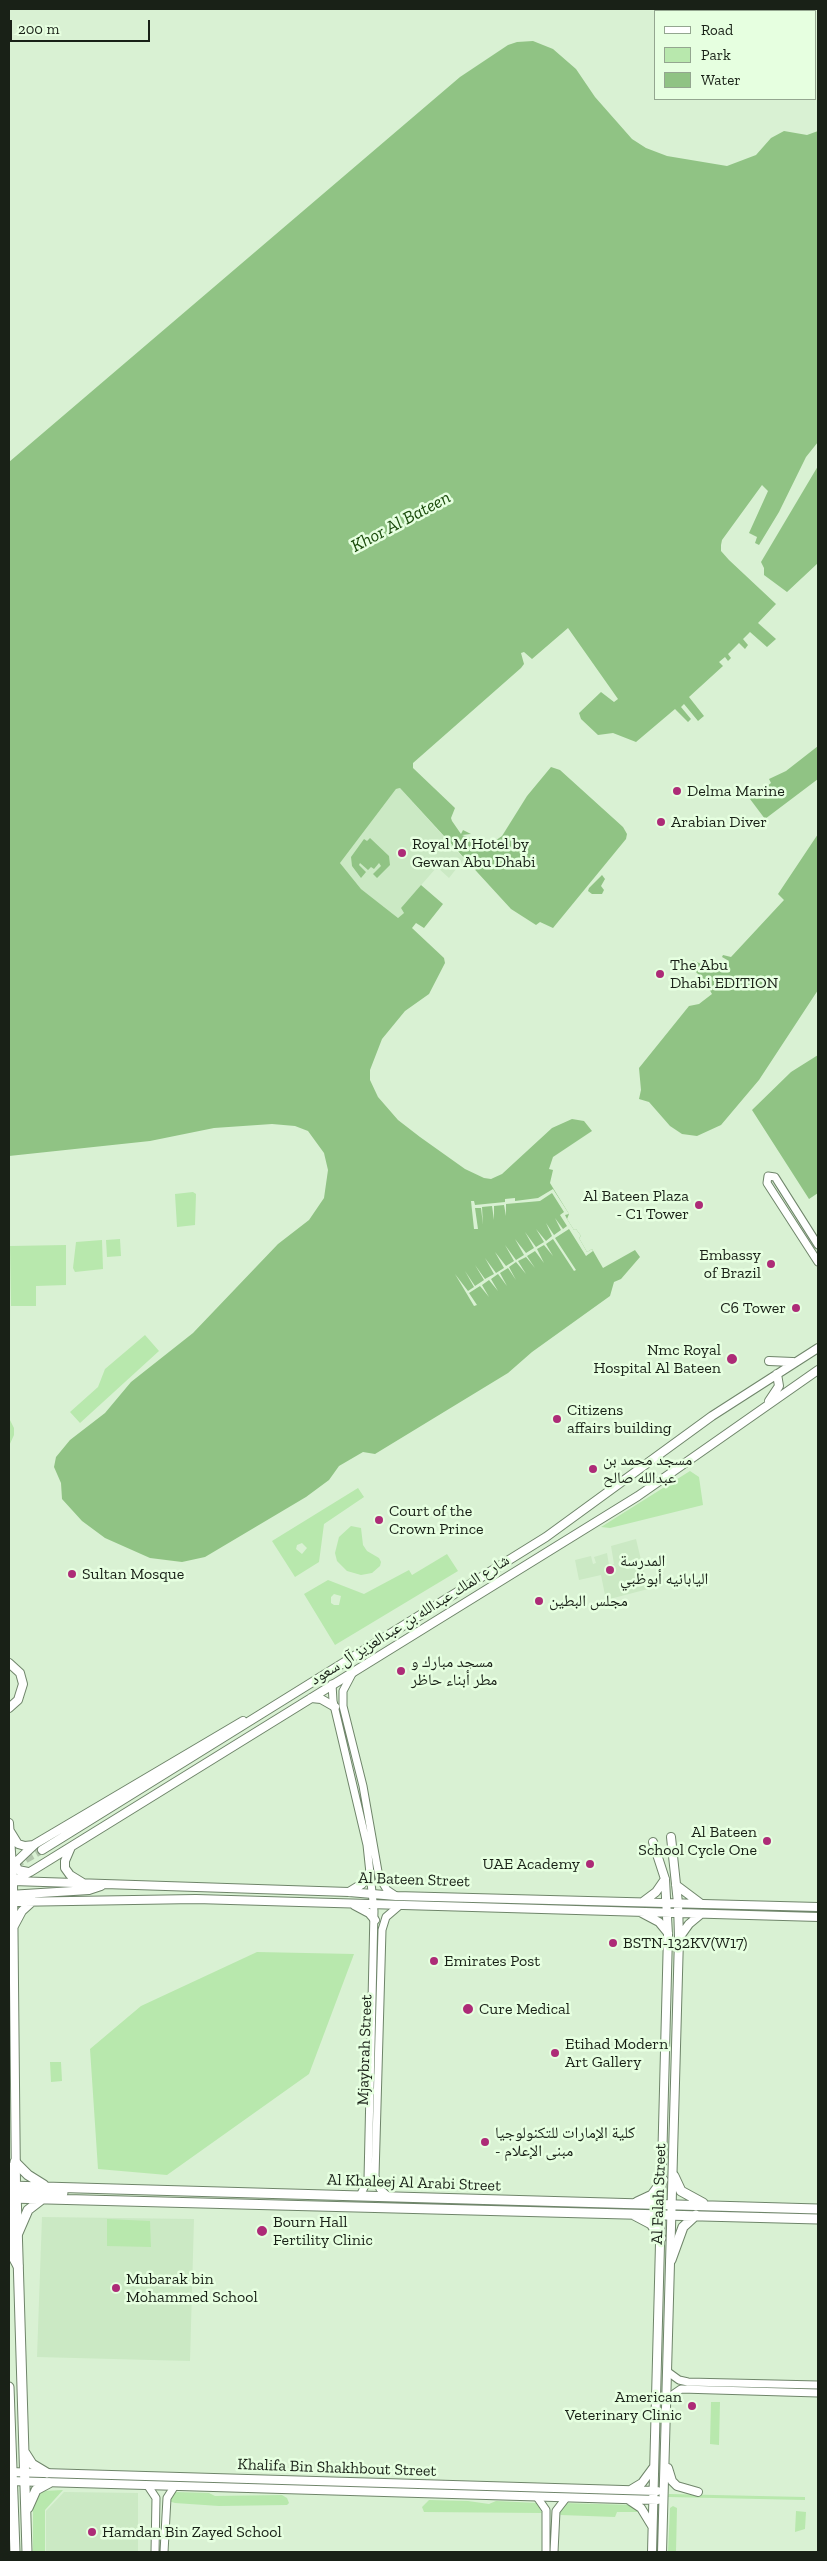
<!DOCTYPE html>
<meta charset="utf-8">
<style>
body{margin:0}
#map{position:relative;width:827px;height:2561px;overflow:hidden;background:#d9f1d3;font-family:"Zilla Slab",serif}
canvas{display:block}
.frame{position:absolute;inset:0;border:10px solid #192117;pointer-events:none}
.legend{position:absolute;left:654px;top:10px;width:162px;height:90px;box-sizing:border-box;background:#e6ffe0;border:1px solid #94a690;margin:0;padding:6px 9px;list-style:none;font-size:15px;color:#192117}
.legend li{display:flex;align-items:center;gap:10px;height:25px}
.legend b{width:25px;border:1px solid #94a690}
.scale{position:absolute;left:10px;top:20px;width:140px;height:22px;box-sizing:border-box;border:2px solid #192117;border-top:0;padding-left:6px;font-size:15px;line-height:18px;white-space:nowrap;color:#192117;-webkit-text-stroke:4px #e6ffe0;paint-order:stroke}
</style>
<div id="map">
<canvas width="827" height="2561"></canvas>
<div class="frame"></div>
<ul class="legend">
<li><b style="height:6px;background:#fff"></b>Road</li>
<li><b style="height:14px;background:#b8e8ad"></b>Park</li>
<li><b style="height:14px;background:#90c384"></b>Water</li>
</ul>
<div class="scale">200 m</div>
</div>
<script>
const g = document.querySelector('canvas').getContext('2d');
g.lineJoin = 'round';
function fill(path, color) { g.fillStyle = color; g.fill(path, 'evenodd'); }
const shape = rows => new Path2D(rows.map(r => 'M' + r).join(''));
function strokePath(path, color, width, dash) { g.strokeStyle = color; g.lineWidth = width; g.lineCap = dash ? 'butt' : 'round'; g.setLineDash(dash || []); g.stroke(path); }
function drawText(font, color, halo, rows, align = 'center') {
  g.font = font + ' "Zilla Slab","Noto Naskh Arabic",serif'; g.lineWidth = 5; g.setLineDash([]); g.textBaseline = 'middle'; g.strokeStyle = halo; g.fillStyle = color; for (const [text, x, y, turn = 0] of rows) {
    g.save(); g.translate(x, y); g.rotate((+turn || 0) * Math.PI / 180); g.textAlign = isNaN(turn) ? turn : align; if (halo) g.strokeText(text, 0, 0); g.fillText(text, 0, 0); g.restore();
  }
}
fill(shape([
 [400,788,464,859,449,878,437,867,401,908,404,913,398,918,361,889,340,863,396,789],
 [636,1539,648,1589,606,1600,601,1575,579,1580,575,1560,591,1556,593,1564,596,1563,594,1557,607,1553,609,1565,614,1564,611,1546],
 [42,2217,194,2219,190,2361,37,2357],
 [64,2492,138,2493,138,2552,46,2552,46,2511]
]), '#cbe9c4');
fill(shape([
 [193,1192,196,1194,195,1225,177,1227,175,1194],
 [120,1239,121,1256,107,1257,106,1240],
 [102,1240,103,1269,75,1272,73,1268,76,1242],
 [66,1245,66,1285,36,1286,36,1306,11,1306,10,1246],
 [145,1335,159,1351,80,1423,70,1412,98,1387,105,1369],
 [9,1418,14,1428,14,1435,9,1446],
 [690,1471,699,1477,703,1505,610,1528,601,1527],
 [358,1488,364,1497,324,1524,319,1562,295,1577,272,1541],
 [302,1543,307,1548,302,1554,296,1549,297,1545],
 [351,1526,361,1528,363,1545,367,1551,379,1558,381,1562,380,1566,372,1573,361,1575,347,1571,337,1561,335,1553,339,1537],
 [447,1554,458,1571,335,1645,304,1594,328,1580,364,1594,409,1570,412,1575],
 [334,1594,341,1596,339,1605,334,1605,331,1603,331,1597],
 [257,1952,354,1954,309,2074,167,2175,98,2169,90,2049,141,2006],
 [50,2062,61,2062,62,2081,51,2082],
 [107,2219,150,2221,151,2247,107,2246],
 [711,2402,720,2402,719,2445,710,2444],
 [63,2490,45,2510,45,2552,33,2552,33,2500,43,2491],
 [175,2492,209,2493,215,2496,282,2495,287,2498,289,2503,287,2505,219,2506,175,2503,168,2501],
 [669,2494,805,2497,805,2500,668,2497],
 [429,2500,468,2501,489,2504,496,2501,537,2503,542,2513,424,2512,422,2507],
 [564,2503,634,2505,639,2510,637,2512,617,2512,615,2517,561,2515,558,2512],
 [673,2506,677,2508,676,2552,668,2552,670,2508],
 [796,2511,806,2512,805,2529,795,2532]
]), '#b8e8ad');
fill(shape([
 [533,41,553,49,576,69,595,97,632,139,646,148,667,156,727,166,756,155,771,138,784,131,807,135,818,131,818,442,806,457,779,512,759,545,755,543,757,537,749,533,768,491,762,485,722,540,721,545,721,551,729,560,776,604,758,623,776,639,767,647,750,632,743,639,748,645,745,649,739,643,728,654,731,658,728,661,725,657,719,662,723,666,689,697,704,716,698,721,684,704,681,707,691,719,688,722,675,709,636,742,613,733,598,735,581,719,579,713,601,692,614,702,618,699,568,628,532,659,524,652,521,653,524,664,521,668,413,763,413,768,455,808,451,818,452,821,461,834,463,830,471,834,462,835,484,843,492,843,502,836,527,796,551,767,560,770,623,827,627,834,626,839,553,928,540,922,536,925,511,909,400,788,396,789,340,863,361,889,398,918,404,913,401,908,421,885,443,904,424,928,416,923,412,928,444,958,445,963,429,994,405,1011,382,1039,370,1070,370,1080,378,1097,398,1120,420,1137,465,1169,484,1178,491,1179,502,1174,552,1128,572,1119,584,1121,592,1131,553,1157,549,1169,553,1170,550,1183,569,1214,567,1219,574,1230,576,1229,581,1236,579,1238,587,1252,592,1249,603,1268,635,1250,640,1257,621,1279,614,1282,610,1296,532,1352,508,1373,375,1454,363,1452,339,1466,329,1480,306,1497,205,1557,182,1562,150,1558,105,1538,82,1521,62,1499,61,1483,54,1467,56,1457,70,1440,105,1413,131,1382,193,1333,278,1244,309,1220,324,1198,328,1170,324,1153,308,1131,295,1126,272,1124,214,1128,150,1141,9,1156,9,462,460,77,508,45,517,42],
 [818,466,818,563,787,592,764,575,764,568,761,562],
 [818,746,818,779,765,819,750,799,771,783,769,779,786,771],
 [818,834,818,990,759,1080,721,1125,697,1136,682,1134,670,1126,649,1102,639,1099,641,1090,639,1068,689,1006,699,1004,712,994,704,980,689,965,693,960,717,972,729,961,722,957,723,955,731,957,784,900,778,894],
 [370,838,389,856,390,865,377,878,373,874,381,866,379,863,374,869,371,867,368,870,360,863,359,865,366,872,361,878,352,866,351,857,364,839,367,841],
 [602,875,605,879,601,886,604,890,602,894,592,894,588,891,589,888],
 [818,1055,818,1193,809,1199,752,1110,791,1072]
]), '#90c384');
fill(shape([
 [553,1189,569,1214,565,1215,567,1219,574,1230,576,1229,581,1236,579,1238,587,1252,592,1249,593,1251,586,1256,569,1229,555,1238,576,1270,574,1271,553,1239,546,1244,553,1256,544,1245,537,1249,544,1263,535,1251,527,1256,535,1268,526,1257,518,1261,526,1274,516,1262,509,1267,516,1280,508,1268,500,1273,507,1286,498,1274,491,1279,498,1291,489,1280,482,1285,489,1297,480,1286,469,1293,477,1305,474,1306,455,1274,468,1291,474,1287,465,1271,475,1286,484,1280,475,1265,485,1279,494,1274,485,1258,496,1273,504,1268,495,1252,506,1266,514,1261,505,1245,516,1260,524,1255,515,1239,526,1253,534,1248,525,1232,536,1247,544,1242,536,1229,546,1241,552,1236,546,1223,554,1235,561,1230,555,1218,563,1229,567,1226,560,1215,564,1212,552,1193,540,1201,506,1204,506,1216,504,1205,494,1206,494,1220,492,1206,482,1207,483,1225,481,1208,475,1208,478,1229,474,1229,471,1201,474,1201,475,1205,505,1202,505,1199,515,1198,515,1201,538,1198]
]), '#d9f1d3');
strokePath(shape([
 [15,1865,42,1850]
]), '#b3c7ad', 8, [8, 4]);
const tertiary = shape([
 [818,1245,775,1177,768,1176,767,1183,818,1262],
 [353,1672,343,1691,343,1706,363,1786,379,1877,387,1890,396,1896],
 [332,1684,333,1701,367,1845,374,1911,368,2179,360,2196],
 [389,2197,380,2189,375,2176,382,1930,386,1917,400,1905],
 [668,2372,679,2380,688,2382,818,2385],
 [668,2398,681,2389,818,2393],
 [148,2486,156,2498,155,2552],
 [537,2497,546,2510,546,2552],
 [164,2552,167,2498,174,2487],
 [554,2552,556,2511,566,2498]
]);
const secondary = shape([
 [769,1361,793,1362],
 [769,1401,779,1386,777,1374],
 [9,1663,20,1673,23,1684,18,1700,9,1708],
 [311,1698,321,1699,335,1707],
 [9,1823,13,1881,16,2186],
 [10,1831,18,1844,25,1846,34,1845],
 [71,1847,65,1861,65,1868,70,1875,83,1883],
 [42,1850,546,1537,712,1416,818,1348],
 [28,1872,18,1870,15,1863,35,1844,243,1721],
 [13,1881,349,1892,396,1896,818,1907],
 [9,1883,30,1872,638,1496,818,1370],
 [676,1885,700,1903],
 [349,1892,362,1884,370,1872],
 [9,1895,89,1890,101,1886],
 [644,1901,656,1892,665,1879],
 [9,1902,196,1899,818,1917],
 [354,1905,369,1913,375,1920],
 [642,1913,659,1922,668,1933],
 [14,1926,22,1911,33,1901],
 [679,1938,689,1924,701,1914],
 [668,2468,672,2481,677,2486,698,2492],
 [9,2472,657,2491],
 [9,2481,657,2500],
 [632,2489,642,2483,653,2468],
 [629,2500,641,2508,652,2526],
 [652,2552,668,1935,665,1879,653,1842],
 [662,2552,679,1938,678,1903,671,1837]
]);
const primary = shape([
 [16,2191,27,2552],
 [9,2387,15,2552],
 [25,2453,32,2464,47,2473],
 [28,2508,36,2490,49,2483]
]);
const trunk = shape([
 [15,2162,28,2175,44,2185],
 [9,2167,9,2190],
 [674,2176,681,2191,703,2203],
 [9,2186,818,2209],
 [9,2193,12,2255,18,2266],
 [9,2195,16,2192,63,2193],
 [9,2198,818,2219],
 [637,2202,652,2195,663,2180],
 [634,2215,651,2224,661,2238],
 [18,2233,28,2210,41,2200],
 [671,2260,683,2227,696,2215]
]);
strokePath(tertiary, '#6f856a', 9);
strokePath(secondary, '#6f856a', 10);
strokePath(primary, '#6f856a', 11);
strokePath(trunk, '#6f856a', 11);
strokePath(tertiary, '#fff', 7);
strokePath(secondary, '#fff', 8);
strokePath(primary, '#fff', 9);
strokePath(trunk, '#fff', 9);
for (const [x, y, r, color] of [
 [677,791,5,"#ad2b77"],
 [661,822,5,"#ad2b77"],
 [402,853,5,"#ad2b77"],
 [660,974,5,"#ad2b77"],
 [699,1205,5,"#ad2b77"],
 [771,1264,5,"#ad2b77"],
 [796,1308,5,"#ad2b77"],
 [732,1359,6,"#ad2b77"],
 [557,1419,5,"#ad2b77"],
 [593,1469,5,"#ad2b77"],
 [379,1520,5,"#ad2b77"],
 [610,1570,5,"#ad2b77"],
 [72,1574,5,"#ad2b77"],
 [539,1601,5,"#ad2b77"],
 [401,1671,5,"#ad2b77"],
 [767,1841,5,"#ad2b77"],
 [590,1864,5,"#ad2b77"],
 [613,1943,5,"#ad2b77"],
 [434,1961,5,"#ad2b77"],
 [468,2009,6,"#ad2b77"],
 [555,2053,5,"#ad2b77"],
 [485,2142,5,"#ad2b77"],
 [262,2231,6,"#ad2b77"],
 [116,2288,5,"#ad2b77"],
 [692,2406,5,"#ad2b77"],
 [92,2532,5,"#ad2b77"]
]) { const dot = new Path2D(); dot.arc(x, y, r, 0, 2 * Math.PI); g.fillStyle = color; g.fill(dot); strokePath(dot, '#e6ffe0', 2); }
drawText('16px', '#192117', '#e6ffe0', [
 ["Delma Marine",687,791],
 ["Arabian Diver",671,822],
 ["Royal M Hotel by",412,844],
 ["Gewan Abu Dhabi",412,862],
 ["The Abu",670,965],
 ["Dhabi EDITION",670,983],
 ["Al Bateen Plaza",689,1196,"right"],
 ["- C1 Tower",689,1214,"right"],
 ["Embassy",761,1255,"right"],
 ["of Brazil",761,1273,"right"],
 ["C6 Tower",786,1308,"right"],
 ["Nmc Royal",721,1350,"right"],
 ["Hospital Al Bateen",721,1368,"right"],
 ["Citizens",567,1410],
 ["affairs building",567,1428],
 ["مسجد محمد بن",603,1460],
 ["عبدالله صالح",603,1478],
 ["Court of the",389,1511],
 ["Crown Prince",389,1529],
 ["المدرسة",620,1561],
 ["اليابانيه أبوظبي",620,1579],
 ["Sultan Mosque",82,1574],
 ["مجلس البطين",549,1601],
 ["مسجد مبارك و",411,1662],
 ["مطر أبناء حاظر",411,1680],
 ["Al Bateen",757,1832,"right"],
 ["School Cycle One",757,1850,"right"],
 ["UAE Academy",580,1864,"right"],
 ["BSTN-132KV(W17)",623,1943],
 ["Emirates Post",444,1961],
 ["Cure Medical",479,2009],
 ["Etihad Modern",565,2044],
 ["Art Gallery",565,2062],
 ["كلية الإمارات للتكنولوجيا",495,2133],
 ["- مبنى الإعلام",495,2151],
 ["Bourn Hall",273,2222],
 ["Fertility Clinic",273,2240],
 ["Mubarak bin",126,2279],
 ["Mohammed School",126,2297],
 ["American",682,2397,"right"],
 ["Veterinary Clinic",682,2415,"right"],
 ["Hamdan Bin Zayed School",102,2532]
], 'left');
drawText('16px', '#192117', '#e6ffe0', [
 ["شارع الملك عبدالله بن عبدالعزيز آل سعود",410,1620,-32],
 ["Al Bateen Street",414,1880,2],
 ["Mjaybrah Street",365,2050,-88],
 ["Al Khaleej Al Arabi Street",414,2183,2],
 ["Al Falah Street",659,2194,-88],
 ["Khalifa Bin Shakhbout Street",337,2468,2]
]);
drawText('italic 18px', '#194a0a', '#e6ffe0', [
 ["Khor Al Bateen",401,522,-28]
]);
</script>
